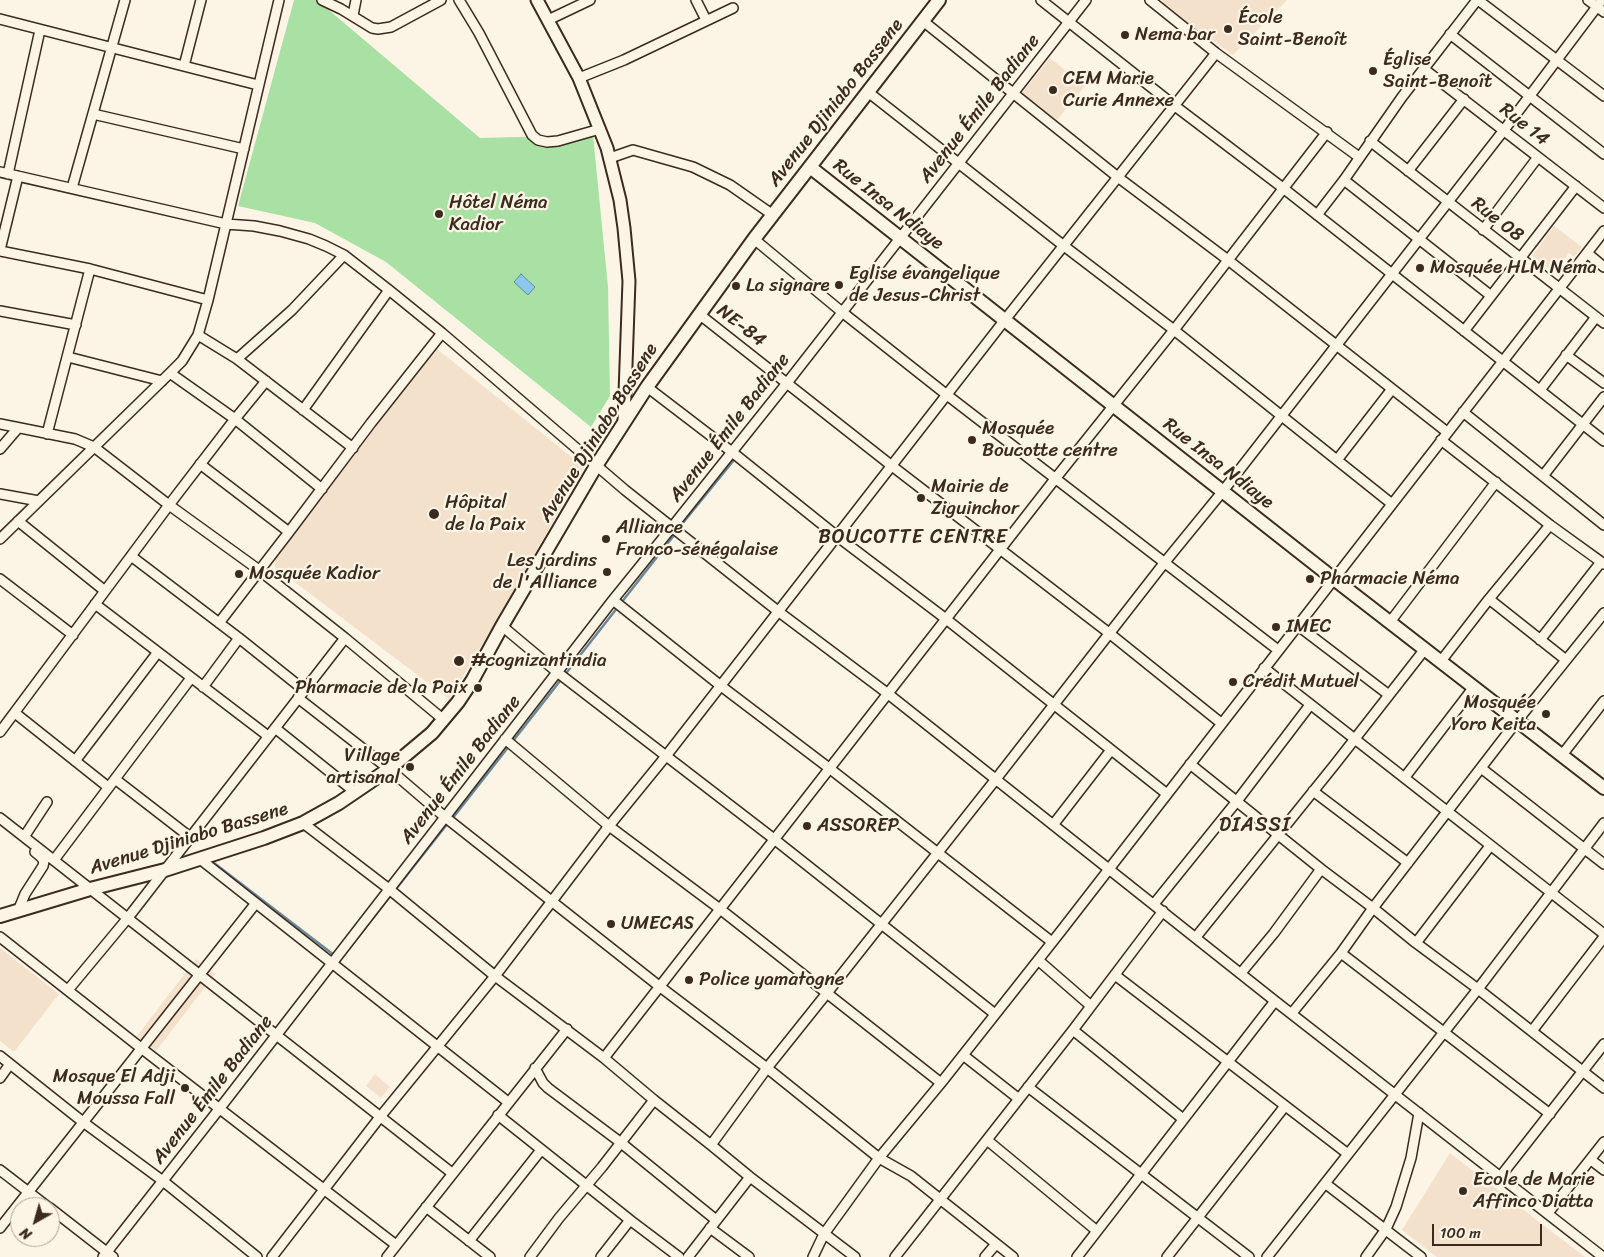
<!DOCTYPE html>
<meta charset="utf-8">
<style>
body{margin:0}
#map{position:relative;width:1604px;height:1257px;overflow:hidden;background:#fcf5e5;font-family:Sriracha,sans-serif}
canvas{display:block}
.north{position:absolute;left:10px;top:1197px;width:50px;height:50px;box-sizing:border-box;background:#fcf5e5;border:1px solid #afa495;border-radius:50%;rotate:218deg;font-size:14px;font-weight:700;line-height:20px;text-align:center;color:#3b2a1e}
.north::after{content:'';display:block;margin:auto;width:18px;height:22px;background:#3b2a1e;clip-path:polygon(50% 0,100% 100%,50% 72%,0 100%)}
.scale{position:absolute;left:1432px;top:1224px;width:110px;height:22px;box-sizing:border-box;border:2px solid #3b2a1e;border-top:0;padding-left:6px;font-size:15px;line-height:18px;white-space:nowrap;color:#3b2a1e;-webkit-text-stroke:4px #fcf5e5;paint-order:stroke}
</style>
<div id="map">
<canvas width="1604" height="1257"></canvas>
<div class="north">N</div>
<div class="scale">100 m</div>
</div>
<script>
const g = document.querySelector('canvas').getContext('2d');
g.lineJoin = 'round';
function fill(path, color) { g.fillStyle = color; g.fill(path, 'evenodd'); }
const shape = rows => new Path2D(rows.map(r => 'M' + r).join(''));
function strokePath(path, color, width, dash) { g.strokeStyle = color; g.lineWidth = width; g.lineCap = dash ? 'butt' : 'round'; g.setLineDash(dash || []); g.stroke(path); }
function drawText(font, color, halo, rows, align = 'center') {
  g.font = font + ' Sriracha,sans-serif'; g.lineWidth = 4.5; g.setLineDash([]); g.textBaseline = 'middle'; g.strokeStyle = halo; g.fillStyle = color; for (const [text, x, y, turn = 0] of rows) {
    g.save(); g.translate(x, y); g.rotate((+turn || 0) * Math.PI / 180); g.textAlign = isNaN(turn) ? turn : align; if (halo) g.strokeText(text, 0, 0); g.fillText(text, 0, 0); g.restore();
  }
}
fill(shape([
 [1163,0,1287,0,1233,55,1161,3],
 [1050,58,1085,86,1057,120,1022,93],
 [1554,226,1582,247,1574,257,1569,253,1554,273,1532,256],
 [436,348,584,467,499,617,449,699,275,567,275,560],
 [0,948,59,994,14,1052,0,1041],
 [196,959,215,974,156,1051,137,1036],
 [375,1074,390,1087,381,1098,366,1086],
 [1450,1153,1551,1231,1585,1257,1437,1257,1402,1230]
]), '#f4e1cc');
fill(shape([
 [294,0,317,0,480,138,593,135,608,287,610,396,591,427,386,262,315,223,238,206]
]), '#a9e0a3');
const water = shape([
 [521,274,535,287,528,295,514,282,521,274]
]);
fill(water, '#8bc8eb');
strokePath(water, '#6b8999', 1);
strokePath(shape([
 [678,529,734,460],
 [137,801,185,839],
 [452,819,675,534],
 [214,863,334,955],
 [338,959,340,960,448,823]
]), '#6b8999', 2.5);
const minor = shape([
 [322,0,341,9,372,28,378,29,391,27,441,0],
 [459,0,479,33,532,135,538,140,547,142,558,141,600,129],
 [696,0,706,20],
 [1041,0,1175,106,1283,188,1604,441],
 [1150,0,1216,53,1359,157],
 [1478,0,1604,96],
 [1588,0,1604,12],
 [353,15,356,0],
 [0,19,258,85],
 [548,20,590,0],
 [923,21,1119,178,1228,260,1447,432],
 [1450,34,1604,154],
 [184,66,201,0],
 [1424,69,1604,208],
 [579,78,624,60,733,8],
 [868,92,1064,246,1174,330,1392,504],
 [93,114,244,149],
 [1370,141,1604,323],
 [610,158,633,150,693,167,730,185,773,215],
 [1408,171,1464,99],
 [0,172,226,224,254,226,280,231,309,239,326,246,344,255,389,290,442,333,625,490,779,612,887,693,1275,1001,1603,1257],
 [8,174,40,30],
 [1344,180,1490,295],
 [72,188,125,0],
 [1317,215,1344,180,1402,97,1477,0],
 [1483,230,1538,157],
 [754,239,842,312,947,395,1278,650],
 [0,250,18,176],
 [0,251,90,269,208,300],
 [1587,253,1604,267],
 [0,311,76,325],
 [699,314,892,466,1109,633,1221,723],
 [1464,331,1576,186],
 [198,335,237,359,353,448],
 [1566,355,1604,383],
 [68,357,162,381],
 [237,359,292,310,344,255],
 [170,373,235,419,322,489],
 [647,387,732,452,838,537,946,619,1167,794],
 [1540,390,1596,317],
 [303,410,389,290],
 [1463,412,1604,525],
 [0,424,75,439,94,447,169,505,259,570,345,638,444,720],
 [47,434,90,269],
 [1441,440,1550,525,1604,564],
 [0,449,18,428],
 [1337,460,1392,389],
 [200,464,289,532],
 [1543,476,1604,397],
 [0,494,39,501],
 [18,521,105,591],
 [0,539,170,373,182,361,198,335,208,300,279,0],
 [131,556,239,638,304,690],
 [0,579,73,635],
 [1489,599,1566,660],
 [613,600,721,686,829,768,1052,942],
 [95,604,268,736],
 [1390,622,1496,482],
 [219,623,289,532,371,423,442,333],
 [1297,625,1389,695],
 [502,626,557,672,774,839,995,1014],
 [1540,640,1601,562],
 [1441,661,1489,599,1550,525],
 [1264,668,1604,934],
 [203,687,239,638],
 [298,698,389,769,445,817,659,986,767,1068,879,1158,911,1176,1013,1257],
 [15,713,108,787],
 [275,728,355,792],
 [0,732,169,505,235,419,266,381],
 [505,739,609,826,720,909,941,1083],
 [1562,755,1604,701],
 [75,761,158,652],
 [1190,764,1321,869,1373,908,1416,943,1478,989,1604,1088],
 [1481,768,1604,864],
 [1405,777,1474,687],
 [115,779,190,837],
 [1313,791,1408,863],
 [0,818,452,1173],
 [303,823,389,889,495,976,604,1058,654,1100,711,1145,750,1177,855,1257],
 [1053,825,1111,750],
 [24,837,47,802],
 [200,859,508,1102],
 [54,860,191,678],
 [1154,904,1237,801,1310,705],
 [18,911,25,894,43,866,44,861,41,857,35,852],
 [0,937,141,1048,396,1245],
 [1196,937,1336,763,1425,649],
 [1416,943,1490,846],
 [1341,953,1550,1114],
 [1038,960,1091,1006],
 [1241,973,1274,933,1321,869],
 [1115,975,1348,1154],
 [68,990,127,919,345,638],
 [1292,1013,1341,953,1373,908,1517,721,1604,613],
 [1073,1030,1183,1119],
 [1532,1031,1604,937],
 [963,1055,1019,1099],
 [0,1056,83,1122,163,1181,257,1257],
 [604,1058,1055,479,1174,330,1327,132],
 [535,1068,543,1083,548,1088,620,1142,716,1220],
 [0,1078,10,1064],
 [1028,1087,1249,1257],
 [498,1115,630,1220,679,1257],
 [987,1140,1097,1231],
 [711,1145,767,1068,827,993,996,779,1165,562,1223,491,1504,130,1602,0],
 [1591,1160,1604,1170],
 [0,1170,48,1207],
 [1500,1177,1604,1044],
 [1326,1184,1421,1257],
 [426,1207,490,1257],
 [50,1208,113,1257],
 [1548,1213,1604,1142],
 [0,1228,256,903],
 [710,1228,749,1257],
 [469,1241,541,1150],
 [103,1257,220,1108,613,600,672,527,787,383,1086,0],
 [272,1257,380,1117,495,976,609,826,666,756,1004,321,1216,53],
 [387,1257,567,1029],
 [530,1257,559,1218,602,1167,654,1100],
 [601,1257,630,1220],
 [688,1257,750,1177],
 [813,1257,824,1234,879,1158,941,1083,1061,931,1604,231],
 [895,1257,1073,1030,1163,911],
 [985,1257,996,1244],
 [1077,1257,1275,1001],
 [1167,1257,1285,1106],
 [1267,1257,1478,989,1604,823],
 [1366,1257,1386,1229,1396,1207,1411,1158,1419,1113]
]);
const tertiary = shape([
 [537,0,579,78,607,148,620,200,624,228,629,281,624,421]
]);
const secondary = shape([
 [810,167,1334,579,1604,788],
 [0,916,90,889,165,870,264,838,303,823,339,803,389,769,432,733,458,702,472,681,502,626,596,466,647,387,754,239,939,0]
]);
strokePath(minor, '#3b2a1e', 12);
strokePath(tertiary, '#3b2a1e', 15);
strokePath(secondary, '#3b2a1e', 16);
strokePath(minor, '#fcf5e5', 9);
strokePath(tertiary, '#fcf5e5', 11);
strokePath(secondary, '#fcf5e5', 12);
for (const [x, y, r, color] of [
 [1228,29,5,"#3b2a1e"],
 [1125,35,5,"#3b2a1e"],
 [1373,71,5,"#3b2a1e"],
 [1053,90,5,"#3b2a1e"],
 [439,214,5,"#3b2a1e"],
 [1420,268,5,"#3b2a1e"],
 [839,285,5,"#3b2a1e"],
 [736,286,5,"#3b2a1e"],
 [972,440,5,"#3b2a1e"],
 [921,498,5,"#3b2a1e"],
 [434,514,6,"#3b2a1e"],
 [606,539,5,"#3b2a1e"],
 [607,572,5,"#3b2a1e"],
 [239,574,5,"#3b2a1e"],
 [1310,579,5,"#3b2a1e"],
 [1276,627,5,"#3b2a1e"],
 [459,661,6,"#3b2a1e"],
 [1233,682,5,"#3b2a1e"],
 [478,688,5,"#3b2a1e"],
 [1546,714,5,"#3b2a1e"],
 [410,767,5,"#3b2a1e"],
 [807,826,5,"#3b2a1e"],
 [611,924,5,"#3b2a1e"],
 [689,980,5,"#3b2a1e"],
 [185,1088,5,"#3b2a1e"],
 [1463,1191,5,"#3b2a1e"]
]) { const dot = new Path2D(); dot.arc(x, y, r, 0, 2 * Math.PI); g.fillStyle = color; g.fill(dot); strokePath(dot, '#fcf5e5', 2); }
drawText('19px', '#3b2a1e', '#fcf5e5', [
 ["École",1238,18],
 ["Saint-Benoît",1238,40],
 ["Nema bar",1135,35],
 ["Église",1383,60],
 ["Saint-Benoît",1383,82],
 ["CEM Marie",1063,79],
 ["Curie Annexe",1063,101],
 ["Hôtel Néma",449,203],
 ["Kadior",449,225],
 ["Mosquée HLM Néma",1430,268],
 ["Eglise évangelique",849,274],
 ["de Jesus-Christ",849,296],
 ["La signare",746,286],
 ["Mosquée",982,429],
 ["Boucotte centre",982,451],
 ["Mairie de",931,487],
 ["Ziguinchor",931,509],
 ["Hôpital",445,503],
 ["de la Paix",445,525],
 ["Alliance",616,528],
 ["Franco-sénégalaise",616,550],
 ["Les jardins",597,561,"right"],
 ["de l'Alliance",597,583,"right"],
 ["Mosquée Kadior",249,574],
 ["Pharmacie Néma",1320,579],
 ["IMEC",1286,627],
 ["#cognizantindia",470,661],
 ["Crédit Mutuel",1243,682],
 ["Pharmacie de la Paix",468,688,"right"],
 ["Mosquée",1536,703,"right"],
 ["Yoro Keita",1536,725,"right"],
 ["Village",400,756,"right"],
 ["artisanal",400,778,"right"],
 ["ASSOREP",817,826],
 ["UMECAS",621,924],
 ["Police yamatogne",699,980],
 ["Mosque El Adji",175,1077,"right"],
 ["Moussa Fall",175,1099,"right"],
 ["Ecole de Marie",1473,1180],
 ["Affinco Diatta",1473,1202]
], 'left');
drawText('19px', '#3b2a1e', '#fcf5e5', [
 ["Avenue Djiniabo Bassene",836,103,-52],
 ["Avenue Émile Badiane",980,109,-52],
 ["Rue 14",1524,125,38],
 ["Rue Insa Ndiaye",888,205,38],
 ["Rue 08",1497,220,38],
 ["NE-84",741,326,38],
 ["Avenue Émile Badiane",730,428,-52],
 ["Avenue Djiniabo Bassene",599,433,-58],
 ["Rue Insa Ndiaye",1218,464,38],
 ["Avenue Émile Badiane",461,770,-52],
 ["Avenue Djiniabo Bassene",189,839,-17],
 ["Avenue Émile Badiane",213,1090,-52]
]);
g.letterSpacing = '1px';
drawText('20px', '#3b2a1e', '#fcf5e5', [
 ["BOUCOTTE CENTRE",913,538],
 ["DIASSI",1255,826]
]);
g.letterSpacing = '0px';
</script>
